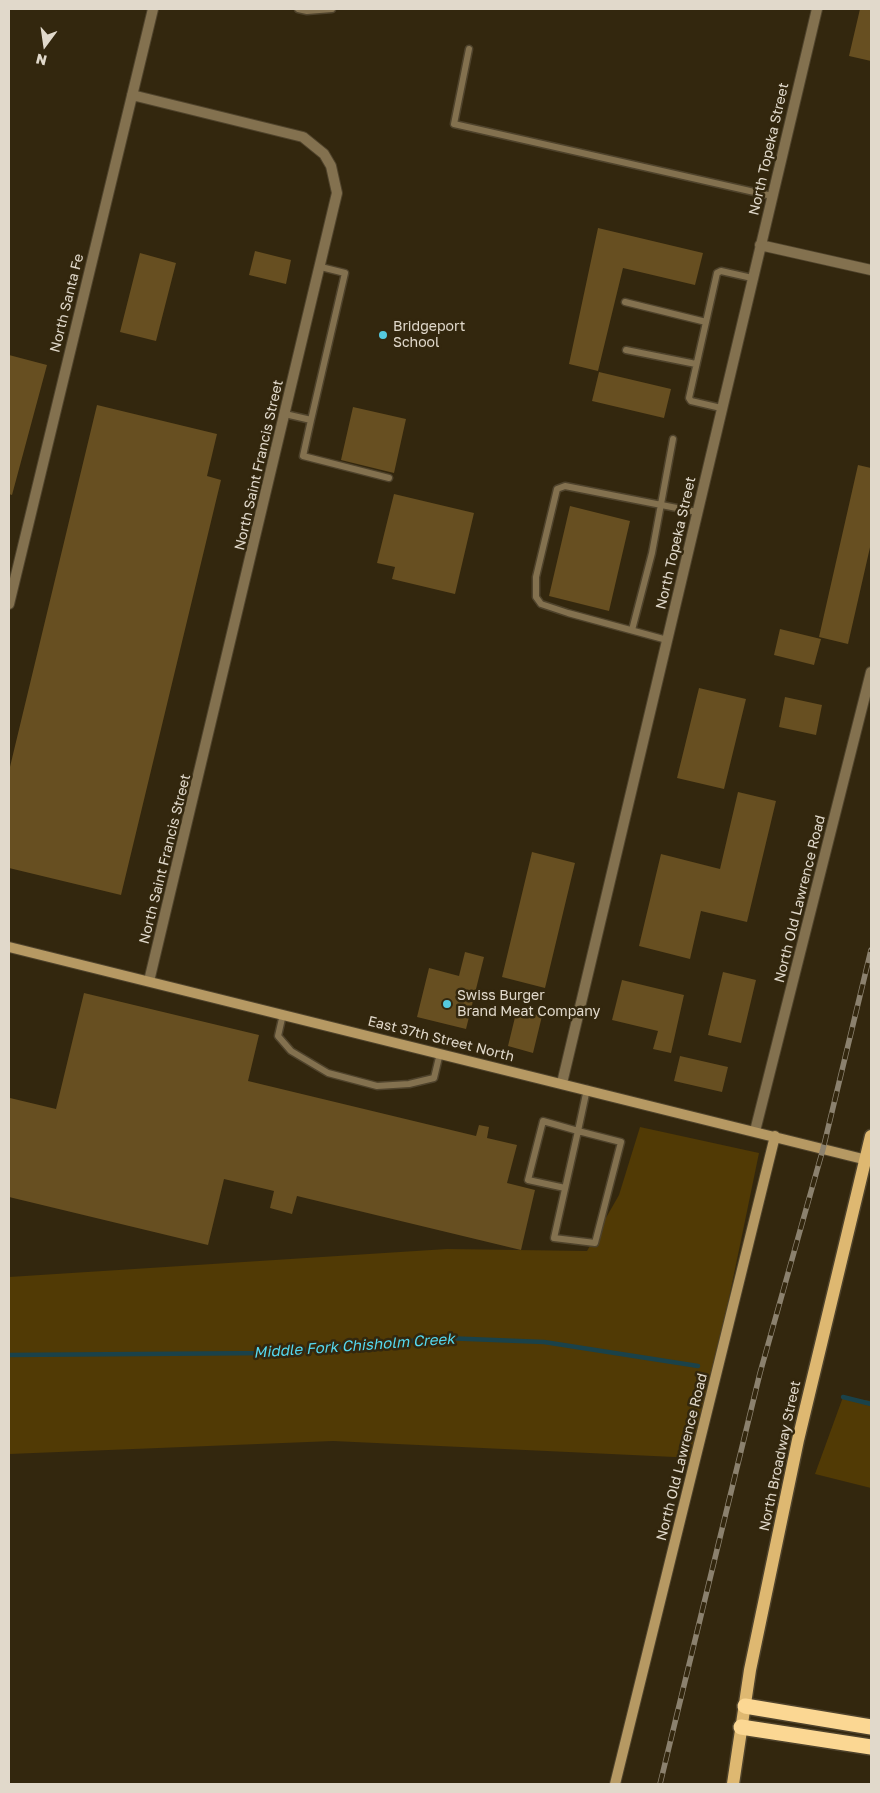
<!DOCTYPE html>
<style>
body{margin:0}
#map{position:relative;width:880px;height:1793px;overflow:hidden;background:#33270e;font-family:"Golos Text",sans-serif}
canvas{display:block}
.frame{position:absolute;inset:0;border:10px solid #e1d9cb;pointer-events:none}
.north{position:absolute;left:20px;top:20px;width:50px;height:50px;-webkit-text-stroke:4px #33270e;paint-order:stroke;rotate:194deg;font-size:14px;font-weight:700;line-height:20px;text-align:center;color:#e1d9cb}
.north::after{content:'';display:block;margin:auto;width:18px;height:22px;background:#e1d9cb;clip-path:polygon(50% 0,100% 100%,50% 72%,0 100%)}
</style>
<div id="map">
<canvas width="880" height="1793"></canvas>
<div class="frame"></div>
<div class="north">N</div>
</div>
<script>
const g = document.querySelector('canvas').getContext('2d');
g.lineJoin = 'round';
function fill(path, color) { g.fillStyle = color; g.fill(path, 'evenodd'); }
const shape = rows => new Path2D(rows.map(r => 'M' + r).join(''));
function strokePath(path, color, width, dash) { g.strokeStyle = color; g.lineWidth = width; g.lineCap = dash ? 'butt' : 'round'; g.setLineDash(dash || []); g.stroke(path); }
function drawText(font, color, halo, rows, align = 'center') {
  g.font = font + ' "Golos Text",sans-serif'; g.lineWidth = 5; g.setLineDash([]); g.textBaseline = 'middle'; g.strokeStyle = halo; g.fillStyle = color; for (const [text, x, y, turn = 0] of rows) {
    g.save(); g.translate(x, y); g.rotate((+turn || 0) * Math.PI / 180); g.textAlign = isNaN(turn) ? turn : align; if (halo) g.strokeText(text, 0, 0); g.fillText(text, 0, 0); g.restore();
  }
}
fill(shape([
 [640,1127,759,1153,696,1458,333,1441,9,1454,9,1277,447,1249,587,1251,619,1195],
 [843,1397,871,1401,871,1488,815,1474]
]), '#513a05');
strokePath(shape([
 [9,1355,272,1353,444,1338,544,1342,698,1366],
 [843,1397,871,1404]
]), '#1a424a', 4.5);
fill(shape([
 [860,9,871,10,871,61,849,56],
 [598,228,703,253,695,285,623,268,598,371,569,364],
 [255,251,291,260,286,284,249,275],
 [140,253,176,263,156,341,120,332],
 [9,355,47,365,12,495,9,494],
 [599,372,671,389,664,418,592,401],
 [97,405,217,434,207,476,221,480,121,895,9,868,9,771],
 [353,407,406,419,394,473,341,460],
 [858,465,871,468,871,543,848,644,819,637],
 [394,494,474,513,455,594,392,579,395,567,377,563],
 [570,506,630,521,609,611,549,596],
 [780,629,821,639,814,665,774,655],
 [699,688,746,699,724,789,677,778],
 [785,697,822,705,816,735,779,727],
 [738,792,776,801,747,922,701,911,690,959,639,946,661,854,720,869],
 [532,852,575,863,545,988,502,977],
 [465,952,484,957,466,1029,417,1017,429,968,459,976],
 [723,972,756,980,741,1043,708,1035],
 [622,980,684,995,671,1053,653,1049,658,1031,612,1020],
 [84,993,259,1035,248,1081,476,1136,479,1125,489,1127,487,1138,517,1145,507,1183,535,1190,521,1250,297,1196,292,1214,270,1208,274,1191,224,1179,208,1245,9,1197,10,1098,56,1109],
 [517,1009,542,1016,533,1053,508,1046],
 [680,1056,728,1067,722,1092,674,1081]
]), '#674f21');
const lane = shape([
 [298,9,307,11,332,9],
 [469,49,454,124,772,196],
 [625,302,706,322],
 [626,350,696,364],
 [721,408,691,401,689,398,717,273,721,271,752,278],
 [285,414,311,420,303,456,389,478],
 [311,420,345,273,321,267],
 [632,630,652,553,673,439],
 [667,640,568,613,541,604,536,597,536,577,557,489,565,486,697,512],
 [283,1014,278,1036,291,1051,328,1073,377,1086,409,1084,434,1078,440,1053],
 [565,1188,528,1180,543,1121,578,1131,621,1142,595,1243,554,1238,578,1131,587,1089]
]);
const street = shape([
 [132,95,303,137,324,154,331,166,337,193,149,981],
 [760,245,871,270],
 [9,604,153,9],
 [562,1083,817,9],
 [755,1131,871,672]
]);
const secondary = shape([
 [9,947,871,1161],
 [615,1784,775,1136]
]);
const primary = shape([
 [733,1784,750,1670,798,1440,871,1136]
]);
const highway = shape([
 [745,1706,871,1727],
 [741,1727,871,1747]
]);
strokePath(lane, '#4f432c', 9);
strokePath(street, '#4f432c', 12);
strokePath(secondary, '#4f432c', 12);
strokePath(primary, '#4f432c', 15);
strokePath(highway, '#4f432c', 18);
strokePath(lane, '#83714f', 6);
strokePath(street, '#83714f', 10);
strokePath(secondary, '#b69963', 10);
strokePath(primary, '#deb871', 12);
strokePath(highway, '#fbd793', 15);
const rail = shape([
 [660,1784,760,1373,823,1149,871,950]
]);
strokePath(rail, '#8b816e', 5.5);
strokePath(rail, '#33270e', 4, [11]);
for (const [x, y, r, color] of [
 [383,335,5,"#55cadf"],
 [447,1004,5,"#55cadf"]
]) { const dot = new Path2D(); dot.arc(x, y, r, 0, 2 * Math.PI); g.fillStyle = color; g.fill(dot); strokePath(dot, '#33270e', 2); }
drawText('14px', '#e1d9cb', '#33270e', [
 ["North Topeka Street",769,149,-77],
 ["North Santa Fe",67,303,-76],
 ["North Saint Francis Street",259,465,-77],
 ["North Topeka Street",676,543,-77],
 ["North Saint Francis Street",165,859,-76],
 ["North Old Lawrence Road",800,899,-76],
 ["East 37th Street North",441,1039,14],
 ["North Broadway Street",780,1456,-78],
 ["North Old Lawrence Road",682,1457,-76]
]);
drawText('14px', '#e1d9cb', '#33270e', [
 ["Bridgeport",393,327],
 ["School",393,343],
 ["Swiss Burger",457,996],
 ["Brand Meat Company",457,1012]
], 'left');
drawText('italic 15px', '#54d8f0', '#33270e', [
 ["Middle Fork Chisholm Creek",354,1346,-4]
]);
</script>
